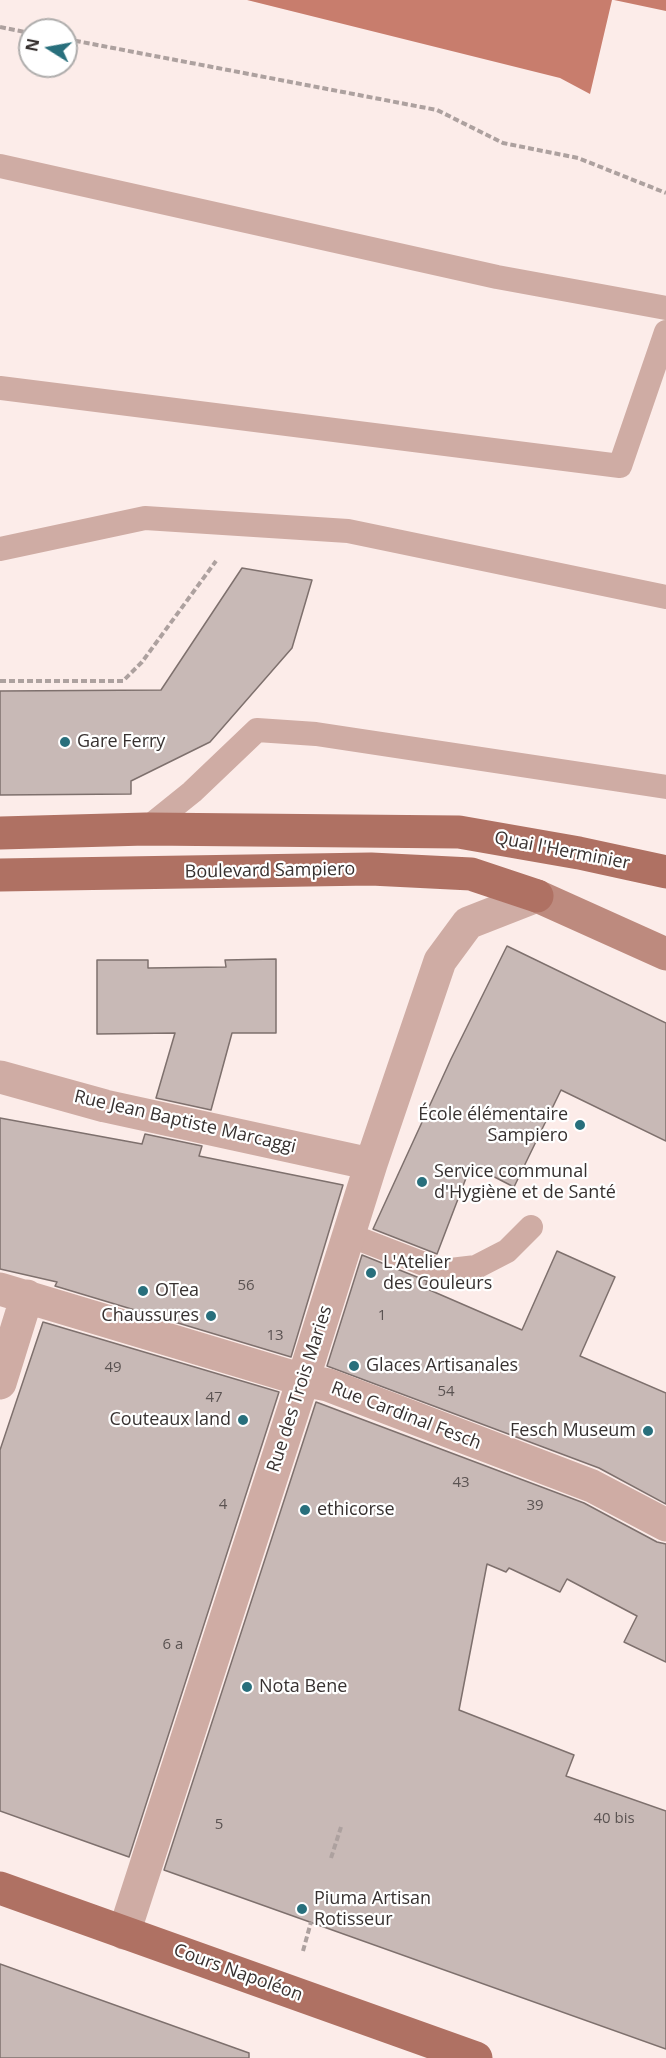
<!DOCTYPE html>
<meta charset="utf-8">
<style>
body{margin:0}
#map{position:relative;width:666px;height:2058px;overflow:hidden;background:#fcece9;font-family:"Open Sans",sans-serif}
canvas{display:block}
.north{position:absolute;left:18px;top:18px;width:60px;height:60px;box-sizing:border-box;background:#fff;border:2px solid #afadac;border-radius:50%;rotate:281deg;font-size:16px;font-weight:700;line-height:24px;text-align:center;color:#373130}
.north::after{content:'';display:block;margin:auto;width:21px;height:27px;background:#286f7c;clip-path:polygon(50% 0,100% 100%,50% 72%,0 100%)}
</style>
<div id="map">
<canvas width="666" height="2058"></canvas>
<div class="north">N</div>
</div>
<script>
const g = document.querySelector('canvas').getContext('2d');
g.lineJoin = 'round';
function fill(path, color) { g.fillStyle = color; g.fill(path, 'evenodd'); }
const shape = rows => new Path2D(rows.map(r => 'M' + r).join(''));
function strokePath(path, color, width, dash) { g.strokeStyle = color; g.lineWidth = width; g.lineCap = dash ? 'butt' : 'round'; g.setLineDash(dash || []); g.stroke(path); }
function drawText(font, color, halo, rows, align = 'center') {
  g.font = font + ' "Open Sans",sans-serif'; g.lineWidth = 4.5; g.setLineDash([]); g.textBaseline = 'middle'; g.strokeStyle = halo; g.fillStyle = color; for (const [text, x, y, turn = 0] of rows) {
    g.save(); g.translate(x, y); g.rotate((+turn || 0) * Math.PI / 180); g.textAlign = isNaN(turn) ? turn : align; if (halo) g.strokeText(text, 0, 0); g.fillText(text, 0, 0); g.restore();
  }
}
fill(shape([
 [247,0,612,0,590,94,560,78],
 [614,0,666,0,666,11]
]), '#c87d6d');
const building = shape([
 [242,568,312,580,292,648,210,742,131,781,131,794,0,795,0,691,161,690,242,568],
 [507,946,666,1023,666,1141,561,1090,514,1187,471,1165,437,1254,373,1229,451,1059,507,946],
 [276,959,276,1033,232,1033,211,1110,156,1098,175,1033,97,1034,97,960,148,960,148,968,226,967,225,960,276,959],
 [0,1118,142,1144,145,1134,202,1146,199,1156,343,1185,291,1357,55,1286,57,1282,0,1269,0,1118],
 [557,1251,615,1277,580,1356,666,1393,666,1504,599,1468,327,1366,362,1255,427,1281,425,1288,522,1330,557,1251],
 [43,1322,279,1392,129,1857,0,1811,0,1450,43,1322],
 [316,1402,584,1503,657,1542,666,1544,666,1662,624,1642,637,1616,567,1579,560,1592,509,1568,506,1572,487,1564,459,1710,574,1755,566,1776,666,1811,666,2049,164,1870,316,1402],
 [0,1964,249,2053,249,2058,0,2058,0,1964]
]);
fill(building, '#c8b9b6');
strokePath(building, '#7e706d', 1.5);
strokePath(shape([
 [0,27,30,33],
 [66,39,437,110,503,143,578,158,666,193],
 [0,681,123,681,142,662,216,561],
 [331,1858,341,1827],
 [303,1951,311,1922]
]), '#ada19f', 4, [6, 3]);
strokePath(shape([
 [0,166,497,277,666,308],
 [0,388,620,466,666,332],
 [0,549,145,518,348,531,666,597],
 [146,829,192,792,257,730,316,734,666,787],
 [349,1235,442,1271,476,1267,507,1251,531,1227]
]), '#cfaca4', 24);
strokePath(shape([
 [0,1077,105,1106,371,1164],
 [0,1289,303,1380,328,1385,592,1486,666,1525],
 [0,1383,27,1296],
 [124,1933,303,1380,371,1164,440,961,468,923,537,896]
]), '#cfaca4', 33);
strokePath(shape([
 [537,896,666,954]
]), '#bd8a7e', 33);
strokePath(shape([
 [0,833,146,829,459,832,579,853,666,872],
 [0,875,371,869,471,874,537,896],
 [0,1888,476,2058]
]), '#af7163', 33);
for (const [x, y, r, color] of [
 [65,742,6,"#286f7c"],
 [580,1125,6,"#286f7c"],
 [422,1182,6,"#286f7c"],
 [371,1273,6,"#286f7c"],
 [143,1291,6,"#286f7c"],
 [211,1316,6,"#286f7c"],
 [354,1366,6,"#286f7c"],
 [243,1420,6,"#286f7c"],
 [648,1431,6,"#286f7c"],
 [305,1510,6,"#286f7c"],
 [247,1687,6,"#286f7c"],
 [302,1909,6,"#286f7c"]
]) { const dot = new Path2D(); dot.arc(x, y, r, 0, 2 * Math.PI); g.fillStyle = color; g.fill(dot); strokePath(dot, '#fff', 2); }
drawText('15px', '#5b5352', null, [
 ["56",246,1286],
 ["1",382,1316],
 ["13",275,1336],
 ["49",113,1368],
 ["54",446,1392],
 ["47",214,1398],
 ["43",461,1483],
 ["4",223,1505],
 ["39",535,1506],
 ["6 a",173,1645],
 ["40 bis",614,1819],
 ["5",219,1825]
]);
drawText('18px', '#373130', '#fff', [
 ["Gare Ferry",77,742],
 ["École élémentaire",568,1115,"right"],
 ["Sampiero",568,1136,"right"],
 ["Service communal",434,1172],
 ["d'Hygiène et de Santé",434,1193],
 ["L'Atelier",383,1263],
 ["des Couleurs",383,1284],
 ["OTea",155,1291],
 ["Chaussures",199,1316,"right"],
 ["Glaces Artisanales",366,1366],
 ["Couteaux land",231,1420,"right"],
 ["Fesch Museum",636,1431,"right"],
 ["ethicorse",317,1510],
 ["Nota Bene",259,1687],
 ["Piuma Artisan",314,1899],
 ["Rotisseur",314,1920]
], 'left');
drawText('18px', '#373130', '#fff', [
 ["Quai l'Herminier",562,851,11],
 ["Boulevard Sampiero",270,871,-1],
 ["Rue Jean Baptiste Marcaggi",185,1122,13],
 ["Rue des Trois Maries",300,1389,-72],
 ["Rue Cardinal Fesch",406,1416,21],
 ["Cours Napoléon",238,1973,20]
]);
</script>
